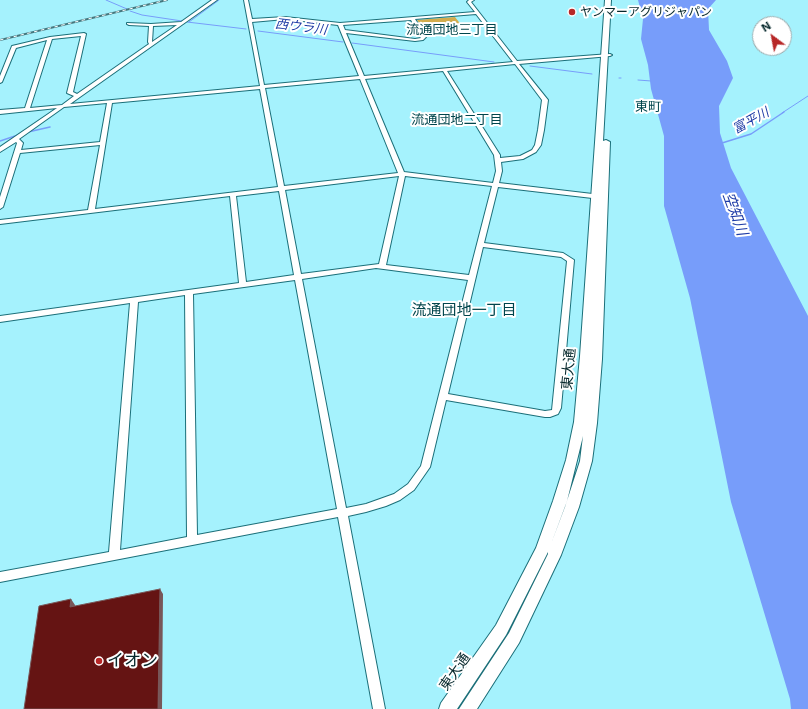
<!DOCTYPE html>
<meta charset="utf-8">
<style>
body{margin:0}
#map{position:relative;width:808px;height:709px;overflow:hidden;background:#a5f2fd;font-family:Inter,sans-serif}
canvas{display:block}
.north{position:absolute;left:752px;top:16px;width:40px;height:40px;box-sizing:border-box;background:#fff;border:1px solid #9ba9ab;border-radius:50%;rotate:328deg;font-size:11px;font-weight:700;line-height:16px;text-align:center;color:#06282c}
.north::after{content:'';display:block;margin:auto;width:14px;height:18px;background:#b72727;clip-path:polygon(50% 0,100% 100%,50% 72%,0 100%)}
</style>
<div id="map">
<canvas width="808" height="709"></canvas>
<div class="north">N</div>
</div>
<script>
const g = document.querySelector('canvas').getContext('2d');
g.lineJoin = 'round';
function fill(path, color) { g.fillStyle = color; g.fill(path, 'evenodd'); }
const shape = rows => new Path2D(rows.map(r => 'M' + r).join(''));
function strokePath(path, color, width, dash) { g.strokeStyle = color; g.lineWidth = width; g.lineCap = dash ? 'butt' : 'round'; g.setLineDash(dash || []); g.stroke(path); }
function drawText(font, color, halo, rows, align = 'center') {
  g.font = font + ' Inter,"Noto Sans JP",sans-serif'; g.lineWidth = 4; g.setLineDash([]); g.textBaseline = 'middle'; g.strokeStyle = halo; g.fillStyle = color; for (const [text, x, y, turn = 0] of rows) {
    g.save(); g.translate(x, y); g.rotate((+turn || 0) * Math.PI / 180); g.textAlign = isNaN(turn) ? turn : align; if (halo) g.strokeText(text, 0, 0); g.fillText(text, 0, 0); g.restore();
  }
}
fill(shape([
 [455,17,462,26,446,27,450,32,426,33,417,20]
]), '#d3ac4d');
fill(shape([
 [638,0,716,0,708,9,709,30,727,61,733,78,719,106,720,133,731,168,808,316,808,709,791,709,790,699,731,502,690,298,664,206,664,136,651,89,648,65,641,39,643,19]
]), '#779dfa');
strokePath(shape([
 [106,0,127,9],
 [130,11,142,15,182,21],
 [187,22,246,29],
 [189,22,219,0],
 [258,31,343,42],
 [352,43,494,62],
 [530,66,592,74],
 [619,78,621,78],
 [638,80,651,81],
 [782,113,808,96]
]), '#779dfa', 1);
strokePath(shape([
 [28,132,50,127],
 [0,141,18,135],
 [722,143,751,134,784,112]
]), '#779dfa', 1.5);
const minor = shape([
 [212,0,217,0,70,104,260,86,244,0,248,0,252,19,285,17,340,23,475,12,467,2,469,0,474,0,471,2,517,61,610,54,612,55,610,56,519,64,548,100,544,130,541,145,536,152,523,159,501,162,502,171,499,183,601,195,604,197,601,199,498,187,484,243,563,253,574,260,561,408,558,414,550,417,545,417,446,400,430,467,414,490,400,500,386,506,366,512,348,516,385,709,373,709,338,517,0,582,0,572,109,552,130,303,0,322,0,316,239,283,230,196,0,224,0,220,88,210,100,145,20,153,3,207,0,209,0,197,17,143,16,142,0,152,0,147,57,108,0,114,0,110,25,108,47,40,16,48,2,82,0,83,0,76,12,46,50,37,84,33,86,34,73,92,77,94,149,44,148,42,149,26,129,25,127,24,127,23,151,24,181,22,212,0],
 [476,14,513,62,364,76,346,33,415,41,423,40,426,37,415,19,476,14],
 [285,19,338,25,359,76,264,85,252,22,285,19],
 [411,20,421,38,415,39,345,30,343,25,411,20],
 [177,25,152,42,153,26,177,25],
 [81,36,67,93,74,96,62,105,30,108,52,39,81,36],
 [515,64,542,100,538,130,535,145,532,150,520,156,500,158,500,155,447,71,515,64],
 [443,71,494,155,496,171,493,183,404,172,365,79,443,71],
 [360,79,398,173,284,186,265,88,360,79],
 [260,89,278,187,95,209,112,103,260,89],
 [107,103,100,142,21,150,23,143,19,139,64,107,107,103],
 [399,176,379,264,301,274,285,190,399,176],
 [405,176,492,186,469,275,386,265,405,176],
 [279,191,294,275,246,282,236,196,279,191],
 [483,247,561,257,567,261,552,410,545,411,448,394,483,247],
 [376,268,468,280,421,466,408,484,394,494,366,504,346,508,302,279,376,268],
 [295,280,337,509,197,535,193,294,295,280],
 [185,295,187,537,120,550,138,302,185,295]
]);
const highway = shape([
 [605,0,611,0,603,141,606,140,610,142,602,359,597,423,592,461,579,507,561,555,519,643,477,709,459,709,509,633,548,554,548,552,506,635,457,709,439,709,441,703,496,625,536,548,553,501,566,460,574,422,580,356,605,0],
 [583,436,580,461,565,507,551,544,567,501,583,436]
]);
strokePath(minor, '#1b6f79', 2);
strokePath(highway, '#1b6f79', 2);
fill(minor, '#fff');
fill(highway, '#fff');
const rail = shape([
 [0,40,167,0]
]);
strokePath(rail, '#44767d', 2);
strokePath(rail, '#fff', 1, [3.5]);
fill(shape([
 [160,589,163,594,162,709,158,709],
 [71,599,75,605,74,613,70,607]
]), '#785759');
const building = shape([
 [160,589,158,709,24,709,39,606,71,599,70,607,160,589]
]);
fill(building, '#651413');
strokePath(building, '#785759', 1);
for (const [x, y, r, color] of [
 [572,12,4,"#b72727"],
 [99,661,4,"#b72727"]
]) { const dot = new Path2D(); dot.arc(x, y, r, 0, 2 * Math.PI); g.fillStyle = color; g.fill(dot); strokePath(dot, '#fff', 1.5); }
drawText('12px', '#06282c', '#fff', [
 ["ヤンマーアグリジャパン",580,12]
], 'left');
drawText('italic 13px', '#1f3ca6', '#fff', [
 ["西ウラ川",301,27,7],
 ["富平川",751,121,-29]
]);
drawText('13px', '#00454c', '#fff', [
 ["流通団地三丁目",452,30],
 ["流通団地二丁目",457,120]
]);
drawText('13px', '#00454c', '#fff', [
 ["東町",648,107]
]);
drawText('14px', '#06282c', '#fff', [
 ["東大通",569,369,-85],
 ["東大通",455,672,-55]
]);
drawText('italic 15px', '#1f3ca6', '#fff', [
 ["空知川",735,214,70]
]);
drawText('15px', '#00454c', '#fff', [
 ["流通団地一丁目",464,310]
]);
drawText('17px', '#06282c', '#fff', [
 ["イオン",107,661]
], 'left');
</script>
